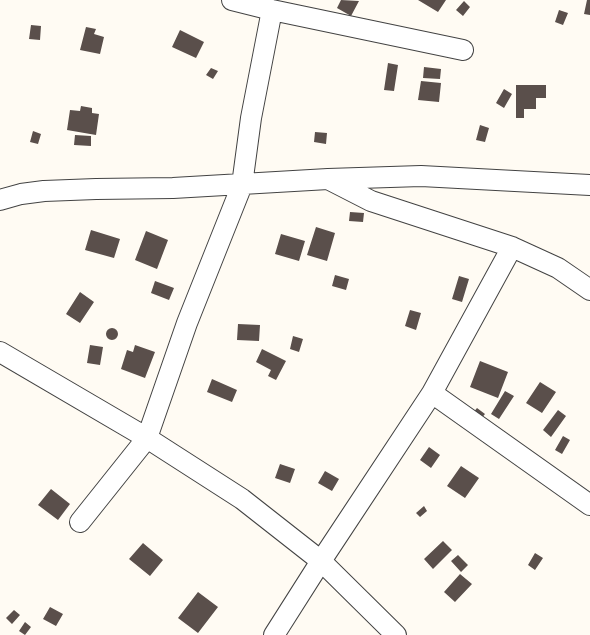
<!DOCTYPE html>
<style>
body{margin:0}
canvas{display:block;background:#fffbf3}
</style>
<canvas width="590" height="635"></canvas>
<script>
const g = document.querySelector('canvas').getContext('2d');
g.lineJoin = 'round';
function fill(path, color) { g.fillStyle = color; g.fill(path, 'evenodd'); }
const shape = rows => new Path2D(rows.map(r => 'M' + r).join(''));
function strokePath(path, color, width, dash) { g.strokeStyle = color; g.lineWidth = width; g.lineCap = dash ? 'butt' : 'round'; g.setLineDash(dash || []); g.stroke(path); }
fill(shape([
 [341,0,359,1,351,16,337,8],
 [418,0,446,0,438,12],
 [587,0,590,0,590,15,584,14],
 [464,1,470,7,463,16,456,10],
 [559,10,568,13,563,25,555,22],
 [31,25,41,26,40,40,29,39],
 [86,27,96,29,94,34,104,37,100,54,80,50],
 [180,30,204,42,196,58,172,47],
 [388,63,398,65,394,91,384,90],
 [424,67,441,69,440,79,423,78],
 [211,68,218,71,213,79,206,75],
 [421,81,441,83,439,102,418,100],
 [516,85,546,85,546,98,536,98,536,109,524,109,524,118,516,118],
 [504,89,512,94,504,108,496,103],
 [81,106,92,108,92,113,99,114,96,135,67,130,70,110,80,111],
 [480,125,489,128,485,142,476,140],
 [33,131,41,134,38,144,30,142],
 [315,132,327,133,326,144,314,142],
 [75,135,91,136,91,146,74,145],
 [350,212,364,213,363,222,349,221],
 [316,227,335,233,327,261,307,255],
 [91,230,120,239,114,258,85,250],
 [146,231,168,240,157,269,135,260],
 [281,234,305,241,299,261,275,254],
 [335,275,349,279,346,290,332,286],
 [459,276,469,279,462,302,452,299],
 [155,281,174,288,169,300,151,293],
 [80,292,94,302,80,323,66,314],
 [410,310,421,313,416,330,405,326],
 [238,324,260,325,259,341,237,340],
 '106 334a6 6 0 1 1 12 0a6 6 0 1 1-12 0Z',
 [293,336,303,339,299,352,290,349],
 [90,345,103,347,100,365,87,363],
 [135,345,155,352,145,378,121,369,127,350,133,352],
 [262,349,286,361,276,380,268,376,271,370,256,362],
 [480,361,508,372,498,398,470,387],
 [212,379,237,390,232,402,207,392],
 [540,382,556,392,542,413,526,403],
 [505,391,514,396,499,419,491,414],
 [477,408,485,414,480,420,472,414],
 [558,410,566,416,551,437,543,430],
 [563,436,570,440,562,454,555,450],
 [429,447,440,455,431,468,420,460],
 [280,464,295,469,290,483,275,478],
 [461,466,479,478,465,498,447,486],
 [325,471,339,479,332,491,318,483],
 [51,489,70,504,58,520,38,505],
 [424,506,427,511,420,517,416,513],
 [443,541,452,550,433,569,424,559],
 [143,543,163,560,150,576,129,559],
 [535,553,543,558,535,570,528,565],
 [458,555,468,565,461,572,451,561],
 [460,574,472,584,455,602,444,592],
 [198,592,218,607,198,633,178,618],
 [50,607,63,614,56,626,43,619],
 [14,610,20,615,12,624,6,618],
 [25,622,31,627,25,635,19,631]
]), '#5a4f4b');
const minor = shape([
 [232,0,272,10,463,50],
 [0,200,21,194,44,191,96,189,173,188,328,179,421,176,590,185],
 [512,247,558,268,590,290],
 [0,352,147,438,242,499,321,561,396,635],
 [432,393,590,505],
 [80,522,147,438,187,323,242,185,251,118,272,10],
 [274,635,321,561,432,393,512,247,371,201,328,179]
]);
strokePath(minor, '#434343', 22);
strokePath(minor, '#fff', 20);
</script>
